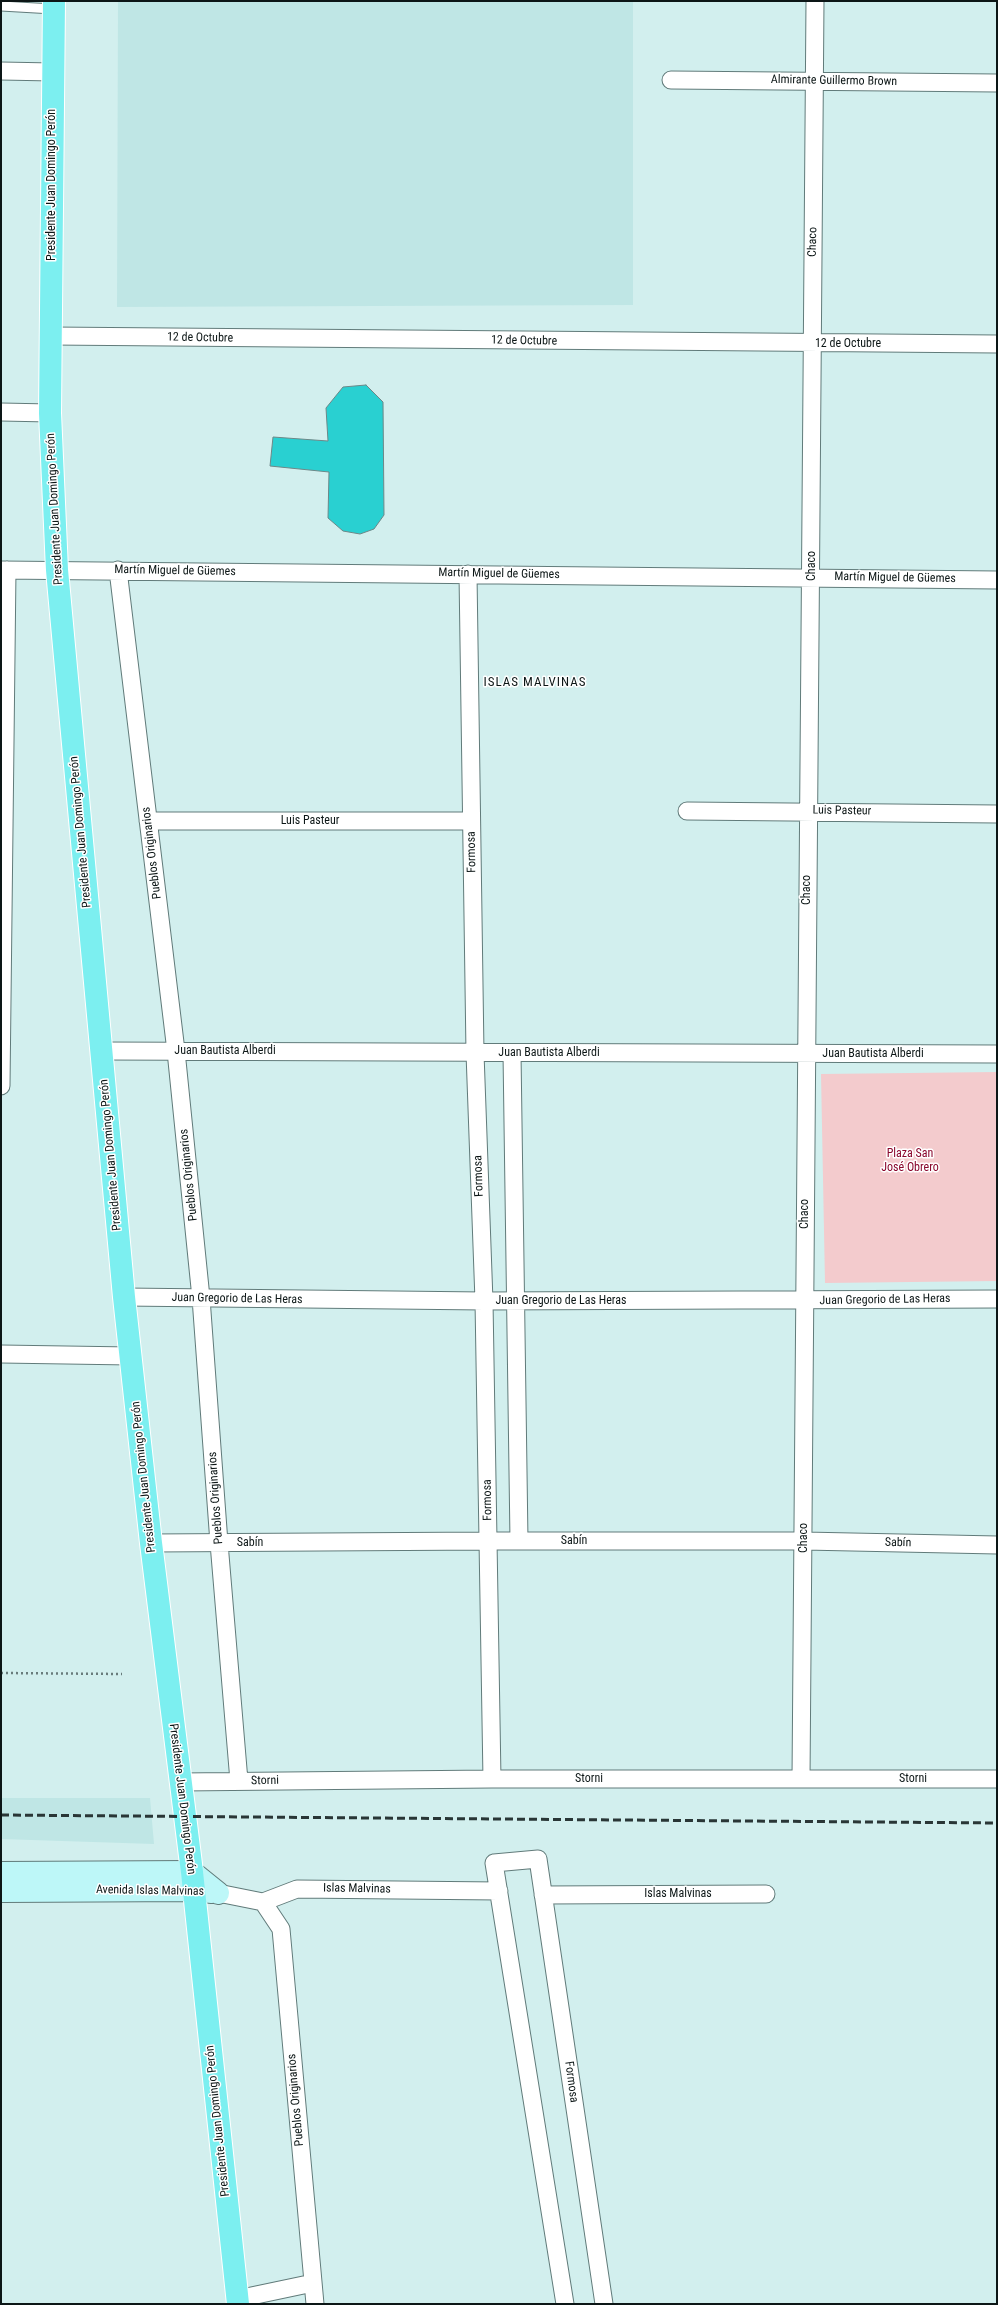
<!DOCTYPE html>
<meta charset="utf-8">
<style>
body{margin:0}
#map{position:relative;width:998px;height:2305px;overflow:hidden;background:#d2efee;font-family:"Roboto Condensed",sans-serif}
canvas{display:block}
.frame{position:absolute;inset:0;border:2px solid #0c1616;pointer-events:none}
</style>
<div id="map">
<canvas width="998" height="2305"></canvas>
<div class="frame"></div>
</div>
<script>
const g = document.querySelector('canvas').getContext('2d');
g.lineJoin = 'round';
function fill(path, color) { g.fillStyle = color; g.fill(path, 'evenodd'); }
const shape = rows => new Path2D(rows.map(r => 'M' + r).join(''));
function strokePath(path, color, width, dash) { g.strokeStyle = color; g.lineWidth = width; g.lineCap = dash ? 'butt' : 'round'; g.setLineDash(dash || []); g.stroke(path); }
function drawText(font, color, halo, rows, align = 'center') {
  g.font = font + ' "Roboto Condensed",sans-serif'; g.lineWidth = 3; g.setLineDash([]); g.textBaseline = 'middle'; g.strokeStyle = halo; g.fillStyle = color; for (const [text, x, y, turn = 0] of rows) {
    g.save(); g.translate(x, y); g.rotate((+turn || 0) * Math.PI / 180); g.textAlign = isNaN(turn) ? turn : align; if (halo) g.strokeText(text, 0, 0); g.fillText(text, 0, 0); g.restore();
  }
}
fill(shape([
 [118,1,633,1,633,305,117,307],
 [1,1798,150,1798,154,1844,1,1839]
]), '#bfe6e5');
fill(shape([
 [997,1072,997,1281,825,1283,821,1074]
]), '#f3cbcd');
const building = shape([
 [366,385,383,402,384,515,374,529,360,534,343,531,328,518,329,472,270,466,273,437,328,441,326,408,343,387,366,385]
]);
fill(building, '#29d0d1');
strokePath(building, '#6d8787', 1);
const lane = shape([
 [1,6,53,9]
]);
const street = shape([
 [1,71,53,72],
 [671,80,997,83],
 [51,336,997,344],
 [1,412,50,413],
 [1,570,997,580],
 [118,570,176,1051,201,1298,219,1543,239,1781],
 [468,574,475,1053,484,1301,492,1779],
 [687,811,997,814],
 [148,821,471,821],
 [101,1051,997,1054],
 [512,1053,519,1541],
 [1,1086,7,570],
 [124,1297,484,1301,997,1299],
 [1,1354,131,1356],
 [151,1543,489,1541,804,1541,997,1545],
 [801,1779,815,1],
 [180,1782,492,1779,997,1779],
 [218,1893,263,1902,297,1889,499,1891],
 [543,1895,766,1894],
 [263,1902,281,1929,315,2304],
 [237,2299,313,2283],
 [565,2304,494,1863,538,1859,604,2304]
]);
const secondary = shape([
 [1,1873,192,1872,218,1893],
 [1,1891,193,1890,212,1892]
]);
const primary = shape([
 [54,1,50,413,57,570,124,1297,151,1543,192,1872,238,2304]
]);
strokePath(lane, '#617b7a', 11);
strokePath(street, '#617b7a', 19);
strokePath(secondary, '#617b7a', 24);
strokePath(primary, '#fff', 24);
strokePath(shape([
 [1,1673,122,1674]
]), '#687b7b', 2.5, [2, 3]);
strokePath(lane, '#fff', 9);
strokePath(street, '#fff', 17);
strokePath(secondary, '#bdf7f8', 22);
strokePath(primary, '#7ceff0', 22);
strokePath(shape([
 [1,1815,997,1823]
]), '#293636', 3, [8, 4]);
drawText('12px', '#0c1616', '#fff', [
 ["Almirante Guillermo Brown",834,81,1],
 ["Presidente Juan Domingo Perón",52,185,-90],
 ["Chaco",813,242,-89],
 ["12 de Octubre",200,338,1],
 ["12 de Octubre",524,341,1],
 ["12 de Octubre",848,344],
 ["Presidente Juan Domingo Perón",55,509,-93],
 ["Chaco",812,566,-90],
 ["Martín Miguel de Güemes",175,571,1],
 ["Martín Miguel de Güemes",499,574,1],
 ["Martín Miguel de Güemes",895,578,1],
 ["Luis Pasteur",842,811,1],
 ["Luis Pasteur",310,821],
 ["Presidente Juan Domingo Perón",81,832,-95],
 ["Formosa",472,852,-91],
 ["Pueblos Originarios",152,853,-97],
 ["Chaco",807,890,-90],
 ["Juan Bautista Alberdi",225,1051],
 ["Juan Bautista Alberdi",549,1053],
 ["Juan Bautista Alberdi",873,1054],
 ["Presidente Juan Domingo Perón",111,1155,-95],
 ["Pueblos Originarios",189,1175,-96],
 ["Formosa",479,1176,-92],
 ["Chaco",805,1214,-90],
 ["Juan Gregorio de Las Heras",237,1299,1],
 ["Juan Gregorio de Las Heras",885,1300,-1],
 ["Juan Gregorio de Las Heras",561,1301],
 ["Presidente Juan Domingo Perón",144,1477,-96],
 ["Pueblos Originarios",216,1498,-94],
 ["Formosa",488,1500,-91],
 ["Chaco",804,1538,-90],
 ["Sabín",574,1541],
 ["Sabín",250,1543],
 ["Sabín",898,1543,1],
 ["Storni",589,1779],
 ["Storni",913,1779],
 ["Storni",265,1781,-1],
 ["Presidente Juan Domingo Perón",182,1799,83],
 ["Islas Malvinas",357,1889,1],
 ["Avenida Islas Malvinas",150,1891,1],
 ["Islas Malvinas",678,1894],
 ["Formosa",571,2082,82],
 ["Pueblos Originarios",296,2100,-95],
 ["Presidente Juan Domingo Perón",218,2121,-96]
]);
drawText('12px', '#88052b', '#fff', [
 ["Plaza San",910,1154],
 ["José Obrero",910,1168]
]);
g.letterSpacing = '1px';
drawText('13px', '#0c1616', '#fff', [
 ["ISLAS MALVINAS",535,683]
]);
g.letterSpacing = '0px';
</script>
